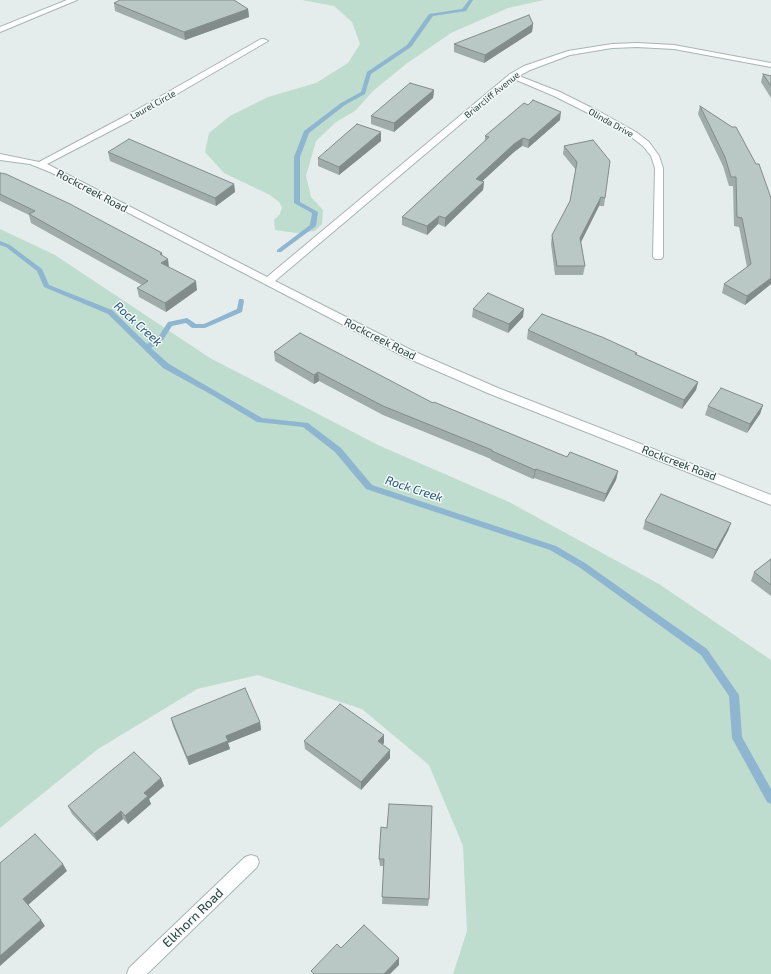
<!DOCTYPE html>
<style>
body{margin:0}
canvas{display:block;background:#e4edeb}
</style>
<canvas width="771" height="974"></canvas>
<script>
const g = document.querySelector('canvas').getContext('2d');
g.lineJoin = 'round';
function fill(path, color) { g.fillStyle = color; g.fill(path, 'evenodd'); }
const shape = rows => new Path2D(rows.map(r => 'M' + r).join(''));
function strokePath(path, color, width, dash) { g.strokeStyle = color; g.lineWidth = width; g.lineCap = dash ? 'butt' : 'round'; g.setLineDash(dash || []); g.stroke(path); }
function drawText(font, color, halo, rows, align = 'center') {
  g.font = font + ' "Exo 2",sans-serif'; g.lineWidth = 3; g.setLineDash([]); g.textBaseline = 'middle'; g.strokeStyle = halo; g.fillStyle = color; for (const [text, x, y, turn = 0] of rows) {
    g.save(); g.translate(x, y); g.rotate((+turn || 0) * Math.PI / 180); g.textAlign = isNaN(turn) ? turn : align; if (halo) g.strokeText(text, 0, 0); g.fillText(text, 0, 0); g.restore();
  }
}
fill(shape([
 [302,0,544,0,508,8,451,33,406,64,373,91,355,111,336,122,316,141,306,176,311,197,323,210,322,224,315,231,296,233,275,230,274,220,280,214,282,207,279,202,270,195,224,173,205,152,209,133,230,116,268,97,316,83,348,63,360,44,352,22,334,6],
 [0,229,55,255,210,358,378,445,509,502,659,584,771,660,771,974,453,974,467,931,463,846,429,765,362,709,258,675,197,689,98,749,0,828]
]), '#beddce');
fill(shape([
 [469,0,473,0,466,11,433,16,411,47,371,74,365,94,345,105,309,133,300,157,300,202,318,212,316,226,281,252,277,252,277,250,310,225,312,213,294,203,294,157,304,131,341,103,361,92,367,72,407,45,429,14,462,9,469,0],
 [0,241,10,245,42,269,49,285,112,310,147,344,159,336,168,322,187,318,196,324,204,324,237,309,239,299,243,299,244,301,242,312,205,328,192,328,186,323,172,326,163,340,151,348,169,364,262,418,308,423,341,448,372,485,556,546,585,563,707,649,739,695,742,737,771,789,771,804,767,802,732,738,729,696,701,655,579,567,550,550,366,489,335,452,303,427,257,422,212,395,163,368,108,314,44,287,37,271,6,247,0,245,0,241]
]), '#8eb6d0');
const minor = shape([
 [261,39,264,39,268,41,139,116,47,164,267,277,510,74,524,66,568,51,612,44,637,43,674,45,771,63,771,67,674,49,637,47,612,48,570,55,530,70,519,76,560,92,602,113,636,132,649,142,659,156,663,168,663,257,661,259,655,259,653,257,655,168,651,156,643,146,630,136,596,117,554,96,514,79,275,281,413,351,498,388,771,495,771,505,490,394,405,357,50,172,30,164,0,160,0,154,39,162,133,112,261,39],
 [251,855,257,857,259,862,257,867,147,974,127,974,129,968,245,857,251,855]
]);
const tertiary = shape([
 [67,0,77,0,0,32,0,27,67,0]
]);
strokePath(minor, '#a7b5b3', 2);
strokePath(tertiary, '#a7b5b3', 2);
fill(minor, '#fff');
fill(tertiary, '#fff');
fill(shape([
 [114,3,248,9,249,17,185,40,115,11],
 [533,24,532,32,484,63,454,52,454,44],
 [763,74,771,76,771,98,761,82],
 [434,90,433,98,394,132,371,124,371,116],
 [700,106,732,127,771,284,745,305,722,293,724,284,747,267,739,227,734,226,733,186,729,186,723,166,698,114],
 [560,120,528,148,522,146,514,152,482,181,484,182,483,190,445,227,438,224,427,235,402,225,402,217,485,141,485,136],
 [381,132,381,141,339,175,318,166,318,158],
 [593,140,605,198,604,206,599,206,581,242,585,266,583,275,555,275,551,244,552,235,570,201,576,170,563,154,564,146],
 [108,152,234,184,235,192,216,206,110,161],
 [0,173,162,253,162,256,169,267,197,290,166,312,139,297,137,288,142,285,31,223,29,215,0,201],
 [473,309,523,317,508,333,472,317],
 [528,330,637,353,636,355,698,382,696,390,682,409,527,339],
 [274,352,433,403,567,457,618,471,616,480,604,502,534,478,533,479,491,460,491,459,383,415,319,381,314,384,275,361],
 [763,405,760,414,747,433,705,415,708,406],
 [645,521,731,523,728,531,713,559,643,529],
 [771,559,771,596,751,581,754,572],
 [171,718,260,722,261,730,228,743,230,749,189,765,173,726],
 [304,741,384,743,382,744,390,758,361,790,305,749],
 [161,778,164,786,149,799,151,804,128,824,123,819,97,841,72,814,68,806],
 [381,827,429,899,428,906,382,904,384,866,380,866,379,859]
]), '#9faca9');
fill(shape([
 [248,9,249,17,185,40,184,32],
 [533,24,532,32,484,63,485,55],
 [434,90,433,98,394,132,394,123],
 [561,112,560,120,528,148,529,140],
 [381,132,381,141,339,175,339,167],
 [523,138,522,146,514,152,475,188,476,179,514,144],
 [484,182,483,190,445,227,445,218],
 [234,184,235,192,216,206,215,198],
 [601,197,599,206,579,246,580,238],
 [439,216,438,224,427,235,427,226],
 [162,253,163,262,168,259,169,267,163,272,160,254],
 [771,278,771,284,745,305,747,296],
 [196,281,197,290,166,312,165,303],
 [524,309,523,317,508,333,509,324],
 [318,372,319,381,314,384,314,375],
 [698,382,696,390,682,409,684,400],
 [763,405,760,414,747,433,750,424],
 [536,469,534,478,533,479,535,470],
 [618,471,616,480,604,502,606,494],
 [731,523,728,531,713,559,716,550],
 [260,722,261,730,228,743,230,749,189,765,187,757,226,736],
 [384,735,384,743,378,749,378,741],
 [390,750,390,758,361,790,361,782],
 [161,778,164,786,149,799,151,804,128,824,125,816,144,793],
 [121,811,123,819,97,841,94,834],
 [63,864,67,871,27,906,23,899],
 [41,920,45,926,0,966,0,956],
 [399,958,399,965,390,974,384,974]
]), '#828c8a');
const building = shape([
 [120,0,234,0,248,9,184,32,114,3,120,0],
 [529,15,533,24,485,55,454,44,529,15],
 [763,74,771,76,771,86,763,74],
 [410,83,434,90,394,123,371,116,410,83],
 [533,100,561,112,529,140,523,138,514,144,476,179,484,182,445,218,439,216,427,226,402,217,489,137,485,136,524,103,528,105,533,100],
 [700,106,732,127,736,127,756,164,759,164,771,198,771,278,747,296,724,284,751,264,742,218,737,217,736,177,731,177,725,157,700,106],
 [357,124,381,132,339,167,318,158,357,124],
 [129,139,234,184,215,198,108,152,129,139],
 [593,140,610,161,605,198,601,197,580,238,585,266,557,266,552,235,570,201,577,162,564,146,593,140],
 [0,173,6,174,70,204,162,253,160,254,168,259,161,263,196,281,165,303,137,288,148,281,29,214,35,211,0,194,0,173],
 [488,293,524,309,509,324,473,309,488,293],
 [542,314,602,337,637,353,635,354,698,382,684,400,528,330,542,314],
 [300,333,433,403,434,402,567,457,570,452,618,471,606,494,536,469,535,470,492,451,492,450,383,406,318,372,314,375,274,352,300,333],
 [721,388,763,405,750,424,708,406,721,388],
 [661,494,731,523,716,550,645,521,661,494],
 [771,559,771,585,754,572,771,559],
 [245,688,260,722,226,736,228,741,187,757,171,718,245,688],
 [340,704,384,735,378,741,390,750,361,782,304,741,340,704],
 [134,752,161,778,144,793,148,796,125,816,121,811,94,834,68,806,134,752],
 [389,804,432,806,429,899,382,897,384,859,379,859,381,827,387,828,389,804],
 [35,834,63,864,23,899,41,920,0,956,0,863,35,834],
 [364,925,399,958,384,974,314,974,311,971,337,944,341,948,364,925]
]);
fill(building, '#b9c8c5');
strokePath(building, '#828c8a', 1);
drawText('9px', '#243e3d', '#f5f9f8', [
 ["Briarcliff Avenue",492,95,-39],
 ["Laurel Circle",153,105,-29],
 ["Olinda Drive",611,123,29]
]);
drawText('11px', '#243e3d', '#f5f9f8', [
 ["Rockcreek Road",92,191,28],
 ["Rockcreek Road",380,339,27],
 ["Rockcreek Road",679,463,21]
]);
drawText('italic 12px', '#1f5579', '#f5f9f8', [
 ["Rock Creek",138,324,42],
 ["Rock Creek",414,489,18]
]);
drawText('13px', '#243e3d', '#f5f9f8', [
 ["Elkhorn Road",193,918,-44]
]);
</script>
